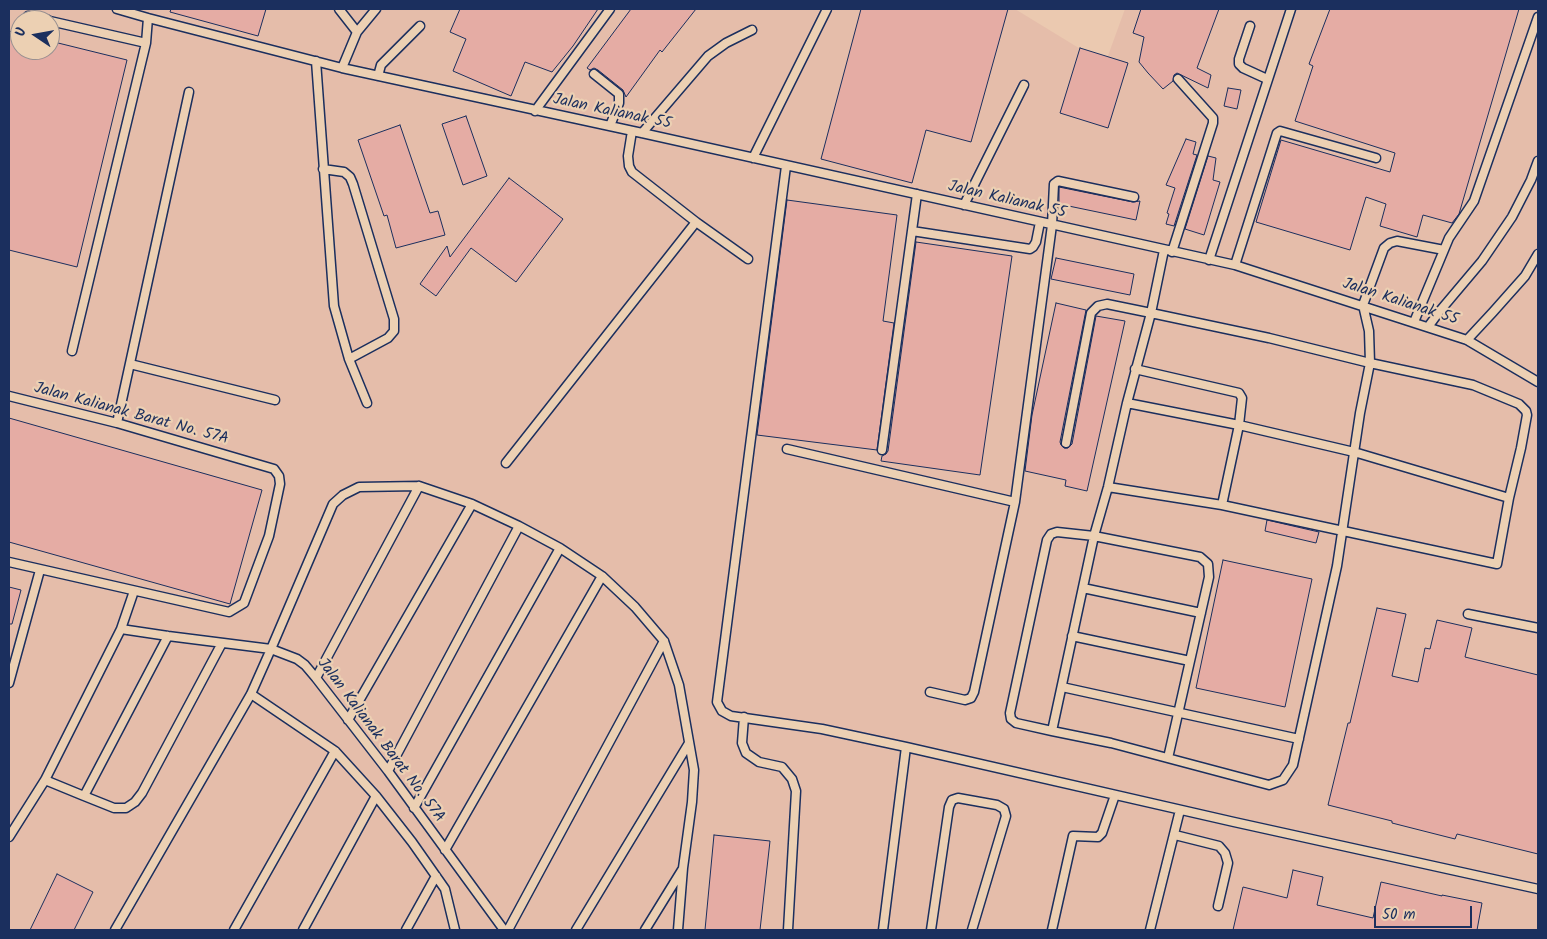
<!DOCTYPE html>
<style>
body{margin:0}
#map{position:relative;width:1547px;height:939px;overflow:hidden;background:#ebc9b0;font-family:Kalam,sans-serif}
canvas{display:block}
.frame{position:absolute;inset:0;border:10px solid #1b2f5e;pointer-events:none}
.north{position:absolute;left:10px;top:10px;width:50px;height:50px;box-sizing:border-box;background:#ecd0b3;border:1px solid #989091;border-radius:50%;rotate:282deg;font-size:14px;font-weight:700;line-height:20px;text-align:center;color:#1b2f5e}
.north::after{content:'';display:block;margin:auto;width:18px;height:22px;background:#1b2f5e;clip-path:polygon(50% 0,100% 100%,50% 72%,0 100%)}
.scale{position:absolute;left:1374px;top:906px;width:98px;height:22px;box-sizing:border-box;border:2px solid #1b2f5e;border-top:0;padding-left:6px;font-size:15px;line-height:18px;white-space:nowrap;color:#1b2f5e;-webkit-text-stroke:4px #ecd0b3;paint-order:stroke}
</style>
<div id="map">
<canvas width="1547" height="939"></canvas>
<div class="frame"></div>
<div class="north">U</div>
<div class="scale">50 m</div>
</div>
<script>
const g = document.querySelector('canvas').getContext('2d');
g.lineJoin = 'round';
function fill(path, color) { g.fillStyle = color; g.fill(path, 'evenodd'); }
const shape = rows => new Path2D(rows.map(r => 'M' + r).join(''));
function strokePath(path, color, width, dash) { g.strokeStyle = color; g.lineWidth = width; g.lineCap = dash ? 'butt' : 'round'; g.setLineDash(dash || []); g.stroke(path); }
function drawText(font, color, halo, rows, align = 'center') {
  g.font = font + ' Kalam,sans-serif'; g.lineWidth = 4.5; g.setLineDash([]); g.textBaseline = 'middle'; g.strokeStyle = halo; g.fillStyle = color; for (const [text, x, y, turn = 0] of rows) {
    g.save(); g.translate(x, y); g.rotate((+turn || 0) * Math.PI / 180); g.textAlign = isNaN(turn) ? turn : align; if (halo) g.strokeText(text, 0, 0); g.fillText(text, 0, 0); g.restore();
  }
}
fill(shape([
 [9,9,1015,9,1105,64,1125,9,1538,9,1538,930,9,930],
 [20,20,50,20,50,50,20,50]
]), '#e5bdaa');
const building = shape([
 [171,9,266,9,258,36,170,12,171,9],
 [460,9,598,9,573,46,552,72,525,62,511,96,453,71,466,39,450,32,460,9],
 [631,9,696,9,662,52,660,50,626,97,623,90,598,70,594,68,590,70,587,68,631,9],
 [861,9,1008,9,971,142,926,130,912,183,821,159,861,9],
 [1141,9,1219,9,1197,68,1211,75,1208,88,1177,73,1174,75,1173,81,1163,89,1148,73,1139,62,1144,37,1133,33,1141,9],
 [1330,9,1519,9,1459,214,1452,223,1423,215,1417,237,1380,226,1386,204,1366,197,1350,250,1256,222,1281,140,1390,172,1395,153,1295,121,1313,66,1309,64,1330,9],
 [9,31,20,34,20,50,50,50,50,41,127,60,77,267,9,250,9,31],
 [1080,48,1128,63,1108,128,1060,113,1080,48],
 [1228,88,1241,90,1237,109,1224,106,1228,88],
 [466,116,487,176,463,185,442,124,466,116],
 [400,125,430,213,438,211,445,235,396,248,387,215,384,216,358,140,400,125],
 [1186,139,1196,142,1193,154,1197,155,1174,226,1166,224,1169,214,1167,213,1175,188,1166,185,1186,139],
 [1208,156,1216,158,1213,180,1220,182,1204,235,1185,229,1208,156],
 [509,178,563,219,516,282,471,248,436,296,420,284,447,246,450,257,509,178],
 [1059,187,1133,202,1140,201,1136,220,1059,204,1059,187],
 [787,200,897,215,883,321,894,323,877,450,757,435,787,200],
 [916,242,1012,256,980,475,881,461,882,456,886,454,888,451,916,242],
 [1056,258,1134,274,1130,295,1051,279,1056,258],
 [1056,303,1086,310,1060,442,1061,445,1064,448,1068,448,1072,444,1096,316,1125,321,1087,491,1065,486,1066,480,1025,471,1032,415,1056,303],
 [9,418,262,490,230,604,9,542,9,418],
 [1267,520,1319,532,1316,543,1265,531,1267,520],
 [1223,560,1312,579,1285,707,1196,688,1223,560],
 [9,587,21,590,12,624,9,624,9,587],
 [1377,608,1406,614,1392,676,1418,682,1425,648,1430,649,1437,620,1472,628,1465,657,1538,675,1538,854,1457,834,1455,839,1392,823,1392,821,1328,805,1348,723,1350,723,1377,608],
 [714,835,770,841,760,930,705,930,714,835],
 [1293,870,1323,877,1317,905,1373,918,1381,882,1442,896,1442,895,1482,903,1477,930,1233,930,1243,887,1287,898,1293,870],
 [57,874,93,892,74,930,30,930,57,874]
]);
fill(building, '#e5aca4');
strokePath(building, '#1b2f5e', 1);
const service = shape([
 [117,9,148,18,342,68,642,133,1235,265,1467,340,1538,382],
 [339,9,357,32,342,68],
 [28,16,48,20],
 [50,21,146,43],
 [1250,26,1239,59,1239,64,1243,68,1267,79],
 [357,32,376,9],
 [316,61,334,306,349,359,367,403],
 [594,74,619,94,619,103,610,126],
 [378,76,381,65,420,26],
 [535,111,610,9],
 [642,133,708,56,726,43,752,30],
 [753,158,827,9],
 [786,166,717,702,722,711,731,716,822,729,906,747,1234,822,1538,889],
 [323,169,344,172,350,177,353,184,394,319,394,331,388,338,349,359],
 [964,205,1024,85],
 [696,222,748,259],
 [912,231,1030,249,1033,247,1036,242,1040,222],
 [1172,252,1213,123,1213,118,1178,79],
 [1209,260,1291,9],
 [1235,265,1277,133,1280,131,1376,158],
 [1414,322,1444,250],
 [1428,327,1439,312,1482,261,1512,217,1531,180,1538,161],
 [1467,340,1493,312,1525,276,1538,254],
 [72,351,146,43,148,18],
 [130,364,275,400],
 [1135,369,1239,393,1242,398,1239,425,1222,505],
 [9,396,117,423,274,469,279,476,280,484,269,536,244,603,229,612,9,562],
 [1127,403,1239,425,1354,452,1509,498,1521,448,1527,415,1526,411,1519,404,1473,385,1370,363,1369,331,1363,305,1384,248,1390,243,1397,241,1444,250,1449,238,1474,201,1538,17],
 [117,423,189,92],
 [1066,443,1091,313,1098,306,1107,304,1151,313,1164,250],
 [787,449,1015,502],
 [882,450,917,194],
 [506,463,696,222,632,172,629,166,628,156,632,131],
 [1108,487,1222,505,1497,564,1509,498],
 [1083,588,1201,613],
 [1468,614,1538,628],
 [121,629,168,636,271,649,333,504,343,495,359,487,419,486,472,504,519,526,560,548,602,576,635,607,664,641,679,685,694,770,692,802,683,868,678,930],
 [1072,636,1190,661],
 [316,678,419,486],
 [9,683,40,570],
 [1062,687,1299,739],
 [930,692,965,700,971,698,974,692,1015,502,1052,225,1054,184,1058,181,1134,197],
 [251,694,335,751,376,796,412,842,445,889,455,930],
 [744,717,742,743,746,753,759,762,782,767,792,779,796,791,788,930],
 [348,720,472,504],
 [1052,731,1094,536,1108,487,1127,403,1151,313,1269,338,1370,363,1360,413,1337,566,1293,765,1283,780,1269,785,1111,743,1052,731,1016,723,1011,719,1010,713,1047,540,1051,534,1057,532,1094,536,1200,557,1208,564,1209,577,1168,758],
 [388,771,519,526],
 [45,780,84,796,168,636],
 [84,796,114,808,126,808,135,802,142,793,222,643],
 [414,808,560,548],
 [1175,835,1219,846,1225,853,1228,863,1218,906],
 [9,837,45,780,121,629,134,591],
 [445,850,602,576],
 [115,930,251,694,271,649,297,659,305,665,316,678,388,771,504,930],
 [234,930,335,751],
 [303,930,376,796],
 [406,930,436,876],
 [508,930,664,641],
 [576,930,689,743],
 [645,930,682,870],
 [883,930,906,747],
 [931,930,949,807,952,800,958,798,997,805,1004,809,1006,816,972,930],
 [1052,930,1073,836,1098,837,1102,833,1115,795],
 [1150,930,1180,810]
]);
strokePath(service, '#1b2f5e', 11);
strokePath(service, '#ecd0b3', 8);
drawText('16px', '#1b2f5e', '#ecd0b3', [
 ["Jalan Kalianak 55",612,113,12],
 ["Jalan Kalianak 55",1007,201,13],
 ["Jalan Kalianak 55",1400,303,18],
 ["Jalan Kalianak Barat No. 57A",131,415,15],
 ["Jalan Kalianak Barat No. 57A",380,741,53]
]);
</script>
